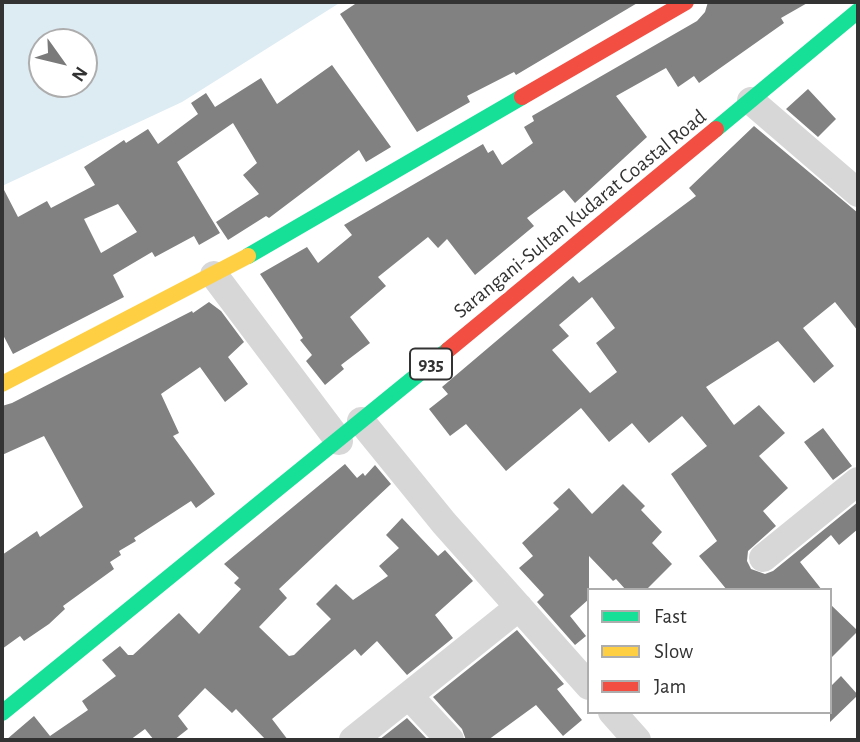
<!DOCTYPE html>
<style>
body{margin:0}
#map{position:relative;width:860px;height:742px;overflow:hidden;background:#fff;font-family:"Alegreya Sans",sans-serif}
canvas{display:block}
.frame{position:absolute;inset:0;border:4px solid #333;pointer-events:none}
.legend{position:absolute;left:587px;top:588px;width:245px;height:126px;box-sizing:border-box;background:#fff;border:2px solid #adadad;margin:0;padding:9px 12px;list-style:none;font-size:21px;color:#333}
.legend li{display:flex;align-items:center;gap:14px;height:35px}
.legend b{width:35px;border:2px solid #adadad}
.north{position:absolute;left:28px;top:28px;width:70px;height:70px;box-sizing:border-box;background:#fff;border:2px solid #adadad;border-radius:50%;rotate:124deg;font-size:19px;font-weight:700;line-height:28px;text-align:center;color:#333}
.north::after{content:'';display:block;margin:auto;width:24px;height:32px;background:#7a7a7a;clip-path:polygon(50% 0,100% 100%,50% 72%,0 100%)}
</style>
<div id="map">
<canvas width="860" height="742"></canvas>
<div class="frame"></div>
<ul class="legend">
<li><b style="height:9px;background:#16e098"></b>Fast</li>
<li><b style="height:9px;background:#ffcf43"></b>Slow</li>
<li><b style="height:9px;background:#f24e42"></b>Jam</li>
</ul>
<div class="north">N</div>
</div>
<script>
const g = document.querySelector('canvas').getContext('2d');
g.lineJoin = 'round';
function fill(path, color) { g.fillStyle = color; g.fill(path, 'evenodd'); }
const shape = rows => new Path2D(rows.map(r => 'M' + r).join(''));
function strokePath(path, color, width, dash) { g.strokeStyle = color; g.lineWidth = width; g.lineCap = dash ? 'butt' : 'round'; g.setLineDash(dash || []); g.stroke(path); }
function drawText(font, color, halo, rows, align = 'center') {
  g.font = font + ' "Alegreya Sans",sans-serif'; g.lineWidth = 7; g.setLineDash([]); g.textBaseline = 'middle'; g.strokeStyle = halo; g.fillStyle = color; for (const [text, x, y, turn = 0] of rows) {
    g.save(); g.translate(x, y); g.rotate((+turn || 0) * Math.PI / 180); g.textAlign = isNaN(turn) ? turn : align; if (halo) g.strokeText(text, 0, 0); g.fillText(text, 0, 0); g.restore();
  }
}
fill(shape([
 [2,2,341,2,182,102,2,186],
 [42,42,84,42,84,84,42,84]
]), '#ddebf3');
fill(shape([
 [358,2,639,2,516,75,514,72,467,96,470,102,417,132,340,14],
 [708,2,809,2,781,18,784,23,699,83,694,76,678,87,666,68,616,96,647,137,575,203,564,190,527,218,534,226,475,275,447,239,438,248,428,237,378,277,386,286,350,317,370,343,341,365,344,369,325,385,306,361,312,355,300,340,303,338,260,274,307,247,318,263,352,235,344,225,483,144,488,153,493,150,502,165,533,143,524,127,534,121,532,116,697,21,705,12],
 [332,65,391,147,366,162,359,150,269,218,266,216,228,240,216,222,259,194,243,175,257,163,233,123,177,162,220,233,199,245,194,236,155,257,152,252,113,275,124,297,13,354,2,333,2,186,18,217,47,201,51,208,95,185,84,167,124,140,126,143,148,129,158,144,198,114,191,103,206,93,215,107,261,78,277,104],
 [118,204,137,232,101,253,84,219],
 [808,89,836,119,818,137,786,109],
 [754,126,858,213,858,331,835,302,803,328,834,366,814,383,778,341,706,387,734,425,759,405,785,433,759,456,788,488,763,511,776,526,748,551,747,561,751,569,765,574,773,571,858,502,858,529,839,545,831,535,800,562,822,590,727,590,699,556,717,541,671,474,707,446,682,416,649,443,632,423,609,442,581,408,506,471,466,424,450,436,429,409,448,394,442,387,573,276,579,283,696,196,689,188],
 [592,297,615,328,596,343,617,372,590,393,552,350,569,336,559,325],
 [209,302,221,311,244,342,228,357,248,384,225,402,200,367,161,394,179,433,173,436,215,494,196,508,191,501,134,538,136,541,119,551,121,555,110,562,114,569,63,606,65,609,49,624,24,641,20,636,2,649,2,555,37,531,40,537,83,507,44,436,2,455,2,406,12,403,192,311,193,313],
 [823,428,852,466,833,480,804,442],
 [345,464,357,478,363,473,365,476,375,465,391,484,279,589,287,598,259,627,289,656,294,655,331,619,316,604,336,584,353,600,388,576,379,566,399,548,386,535,402,518,438,556,445,550,473,581,435,615,453,638,407,675,377,641,361,656,355,649,272,719,288,740,266,740,236,709,232,713,205,688,178,716,188,729,174,740,154,740,145,729,130,740,6,740,34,716,50,736,88,710,82,701,116,676,102,660,120,646,128,655,133,655,179,613,199,634,241,589,234,583,239,578,224,564],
 [623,484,645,506,641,510,662,532,652,543,672,564,646,590,626,590,616,579,613,581,589,556,589,599,570,616,586,636,575,645,537,602,544,595,519,568,533,556,522,543,559,509,553,503,569,488,592,514],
 [830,604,858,631,830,659],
 [517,630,564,684,557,689,582,720,563,736,536,705,488,740,466,740,462,729,433,697],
 [841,676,858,695,830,722,830,687],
 [407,718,428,740,379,740]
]), '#818181');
strokePath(shape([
 [751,101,858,193],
 [214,275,339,441],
 [361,421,444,523,589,686],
 [763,558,858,481],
 [409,696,450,740],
 [612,712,637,740],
 [353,740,519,607]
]), '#d7d7d7', 28);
strokePath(shape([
 [716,129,858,11],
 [248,256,522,97],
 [2,713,448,350]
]), '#16e098', 16);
strokePath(shape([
 [2,384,248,256]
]), '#ffcf43', 16);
strokePath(shape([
 [522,97,686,2],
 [448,350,716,129]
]), '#f24e42', 16);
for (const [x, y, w] of [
 [431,364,42]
]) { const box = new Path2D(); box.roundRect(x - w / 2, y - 15.5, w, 31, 5); g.fillStyle = '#fff'; g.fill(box); strokePath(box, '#333', 2); }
drawText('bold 19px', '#333', null, [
 ["935",431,364]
]);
drawText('21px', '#333', '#fff', [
 ["Sarangani-Sultan Kudarat Coastal Road",580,214,-39]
]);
</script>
